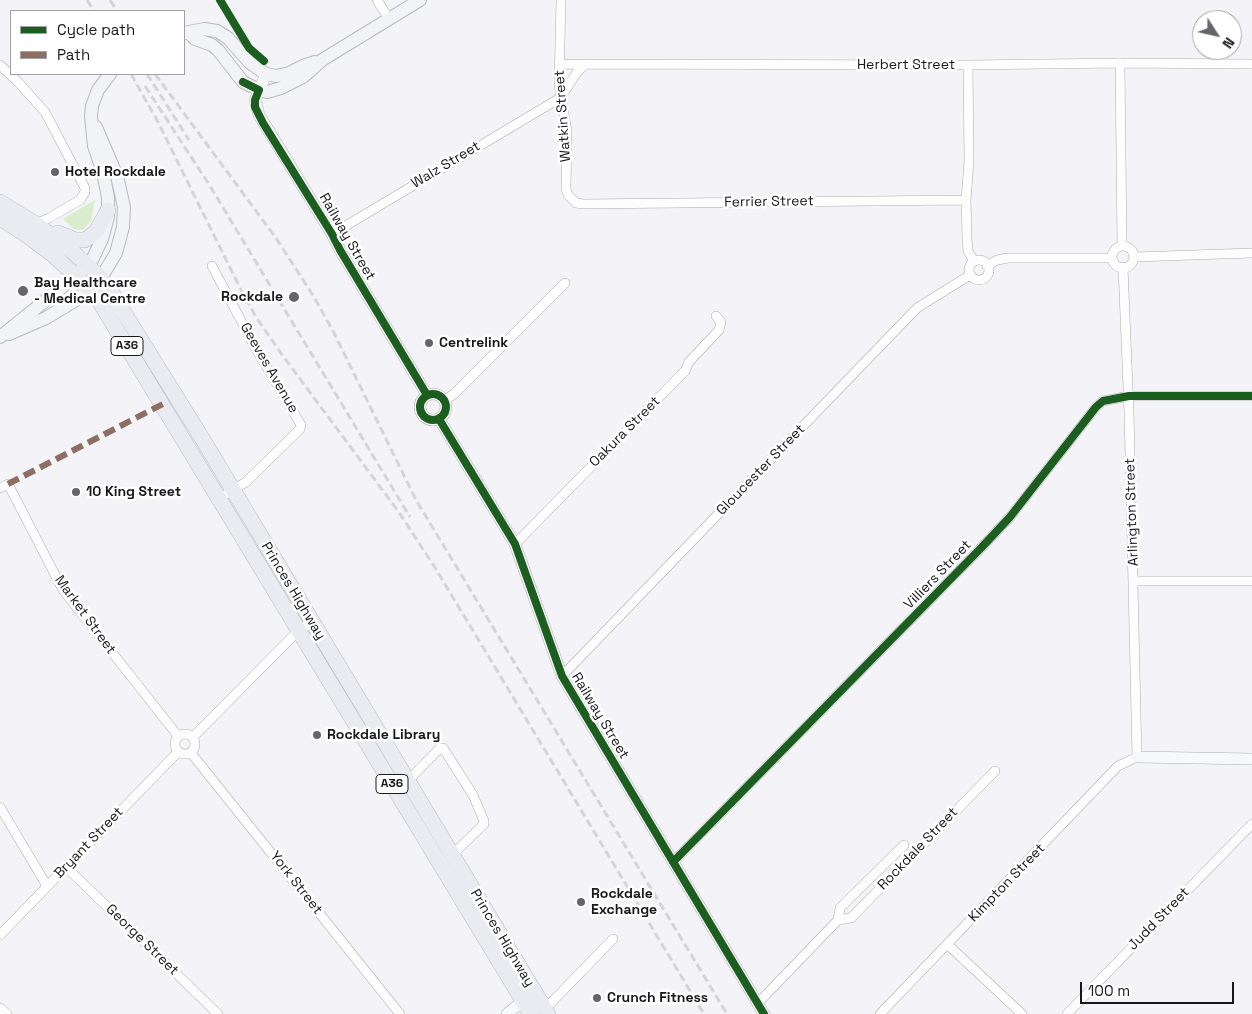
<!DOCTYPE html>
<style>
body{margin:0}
#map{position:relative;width:1252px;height:1014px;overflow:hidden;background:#f4f3f8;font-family:"Space Grotesk",sans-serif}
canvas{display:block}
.legend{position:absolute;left:10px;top:10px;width:175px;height:65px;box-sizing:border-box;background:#fff;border:1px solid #a3a2a3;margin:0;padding:6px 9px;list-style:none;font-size:15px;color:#18171a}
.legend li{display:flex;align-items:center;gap:10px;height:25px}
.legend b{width:25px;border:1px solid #a3a2a3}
.north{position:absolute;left:1192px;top:10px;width:50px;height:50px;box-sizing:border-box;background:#fff;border:1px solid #a3a2a3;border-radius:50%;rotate:125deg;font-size:14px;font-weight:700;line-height:20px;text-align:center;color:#18171a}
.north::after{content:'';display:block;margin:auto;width:18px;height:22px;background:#656468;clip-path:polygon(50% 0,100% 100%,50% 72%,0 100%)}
.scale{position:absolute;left:1080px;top:982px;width:154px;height:22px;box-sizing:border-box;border:2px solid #18171a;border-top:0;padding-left:6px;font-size:15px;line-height:18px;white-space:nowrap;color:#18171a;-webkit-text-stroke:4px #fff;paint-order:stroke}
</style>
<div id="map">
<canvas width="1252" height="1014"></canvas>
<ul class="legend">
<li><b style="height:6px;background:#1b5e20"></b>Cycle path</li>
<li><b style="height:6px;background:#8d6e63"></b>Path</li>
</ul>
<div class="north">N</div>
<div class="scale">100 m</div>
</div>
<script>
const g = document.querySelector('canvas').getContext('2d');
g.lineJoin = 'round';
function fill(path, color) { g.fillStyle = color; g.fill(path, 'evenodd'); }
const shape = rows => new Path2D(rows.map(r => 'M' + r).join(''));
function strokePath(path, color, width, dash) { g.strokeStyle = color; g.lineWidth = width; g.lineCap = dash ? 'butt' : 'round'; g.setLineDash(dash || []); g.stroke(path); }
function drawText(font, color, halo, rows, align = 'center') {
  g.font = font + ' "Space Grotesk",sans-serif'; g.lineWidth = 5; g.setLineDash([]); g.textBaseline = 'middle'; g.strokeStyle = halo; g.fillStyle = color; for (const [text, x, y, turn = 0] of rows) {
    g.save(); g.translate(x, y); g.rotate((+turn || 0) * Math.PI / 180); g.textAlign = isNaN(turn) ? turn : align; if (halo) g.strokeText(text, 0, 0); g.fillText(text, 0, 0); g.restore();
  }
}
fill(shape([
 [95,200,91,221,84,229,79,230,74,229,63,219]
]), '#d9eccc');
const street = shape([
 [377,0,389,19],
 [561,0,559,85,567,131,566,189,568,195,576,203,583,204,966,200],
 [1120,63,1122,246],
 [559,64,968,65,1120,63,1252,64],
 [0,65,18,82,45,112,85,188,85,192,80,200,49,218,36,224],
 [968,65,969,161,966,200,967,238,968,251,974,261],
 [332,234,560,98,578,71,586,64],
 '1112 257a11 11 0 1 1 22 0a11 11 0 1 1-22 0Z',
 [1134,257,1252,253],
 '969 270a10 10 0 1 1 20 0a10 10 0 1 1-20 0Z',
 [212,266,256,349,301,425,300,429,246,482,220,498],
 [987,266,997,260,1008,258,1112,258],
 [445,400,454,394,565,283],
 [0,488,8,484,63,590,178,736],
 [515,544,685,371,689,362,719,330,721,322,716,316],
 [1134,581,1252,581],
 [562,676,917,308,970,275],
 '175 744a10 10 0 1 1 20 0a10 10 0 1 1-20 0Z',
 [193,737,300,629,312,622],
 [191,753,400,1014],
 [397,792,440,748,443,748,473,795,484,821,484,824,450,857],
 [0,807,47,886],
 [673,862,982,547,1010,517,1096,407,1103,401,1129,396,1252,396],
 [66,867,218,1014],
 [838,920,851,918,995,771],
 [0,935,178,752],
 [947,944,1022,1014],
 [758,1003,838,920,840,908,904,845],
 [0,1008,7,1014],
 [545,1009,613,939],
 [880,1014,1118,766,1137,757,1129,412,1123,267],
 [1067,1014,1252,824]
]);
const secondary = shape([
 [266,74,255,100,259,115,332,234,340,250,427,395],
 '420 407a13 13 0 1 1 26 0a13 13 0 1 1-26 0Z',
 [439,419,515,544,562,676,764,1014],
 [1137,757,1252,759],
 [507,1014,529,996]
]);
const primary = shape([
 [184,33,204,29,217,31,228,38,249,62,266,74,276,76,287,74,303,66,315,62],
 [189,33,195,39,212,45,218,50,243,82,259,90,267,92,281,88,303,77,322,60,420,0],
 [9,334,46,318,76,300,101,278,116,253,123,227,124,207,117,176,96,127],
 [0,337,76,276,93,258,102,239,108,217,108,198,103,172,94,146,91,116,92,106,98,90,110,74]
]);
const highway = shape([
 [0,202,36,224,73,252,101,278,113,295,205,443,548,1014],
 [0,218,25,234,52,254,90,289,101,304,531,1014],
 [58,233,75,240,85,240,96,232,108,210]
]);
strokePath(street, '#acacaf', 10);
strokePath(secondary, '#acacaf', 12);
strokePath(primary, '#b8bac2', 14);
strokePath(highway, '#b8bac2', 16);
strokePath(street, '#fdfdfe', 9);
strokePath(secondary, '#f7f8fa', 11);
strokePath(primary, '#f1f3f6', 12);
strokePath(highway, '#e9ebf0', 15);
strokePath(shape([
 [87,0,94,11],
 [110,0,117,11],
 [131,74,158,122,242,292,256,317,283,356,398,511,434,566,704,1014],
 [147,74,189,140],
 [155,74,276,238,314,297,333,331,416,500,727,1014],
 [145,86,210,186,410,517]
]), '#d5d4d6', 3, [8, 4]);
strokePath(shape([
 [8,484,163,404]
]), '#8d6e63', 6, [12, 6]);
strokePath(shape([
 [220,0,249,48,264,61],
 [243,82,259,90,255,100,255,107,263,123,332,234,340,250,427,395],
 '420 407a13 13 0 1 1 26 0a13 13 0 1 1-26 0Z',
 [439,419,515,544,562,676,764,1014],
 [673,862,982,547,1010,517,1096,407,1103,401,1129,396,1252,396]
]), '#1b5e20', 8);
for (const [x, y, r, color] of [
 [55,172,5,"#656468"],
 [23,291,6,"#656468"],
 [294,297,6,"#656468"],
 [429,343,5,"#656468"],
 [76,492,5,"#656468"],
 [317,735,5,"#656468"],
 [581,902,5,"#656468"],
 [597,998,5,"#656468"]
]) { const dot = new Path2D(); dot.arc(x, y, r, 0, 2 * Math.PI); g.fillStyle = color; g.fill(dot); strokePath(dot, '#fff', 2); }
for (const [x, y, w] of [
 [127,346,32],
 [392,784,32]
]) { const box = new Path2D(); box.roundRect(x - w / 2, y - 9.5, w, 19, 4); g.fillStyle = '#fff'; g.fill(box); strokePath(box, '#18171a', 1); }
drawText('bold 12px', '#18171a', null, [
 ["A36",127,346],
 ["A36",392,784]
]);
drawText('14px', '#18171a', '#fff', [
 ["Herbert Street",906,65],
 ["Watkin Street",563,116,-94],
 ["Walz Street",446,165,-31],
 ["Ferrier Street",769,202,-1],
 ["Railway Street",347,237,60],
 ["Geeves Avenue",269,368,60],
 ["Oakura Street",625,432,-45],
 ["Gloucester Street",761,470,-46],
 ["Arlington Street",1132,512,-92],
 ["Villiers Street",938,575,-46],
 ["Princes Highway",293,591,59],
 ["Market Street",85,615,54],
 ["Railway Street",600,716,59],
 ["Bryant Street",89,843,-46],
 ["Rockdale Street",918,849,-46],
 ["York Street",296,883,52],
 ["Kimpton Street",1007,883,-46],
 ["Judd Street",1159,919,-46],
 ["Princes Highway",502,938,59],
 ["George Street",142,940,44]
]);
drawText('bold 14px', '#18171a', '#fff', [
 ["Hotel Rockdale",65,172],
 ["Bay Healthcare",34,283],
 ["- Medical Centre",34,299],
 ["Rockdale",283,297,"right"],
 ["Centrelink",439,343],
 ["10 King Street",86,492],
 ["Rockdale Library",327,735],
 ["Rockdale",591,894],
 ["Exchange",591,910],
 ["Crunch Fitness",607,998]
], 'left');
</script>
